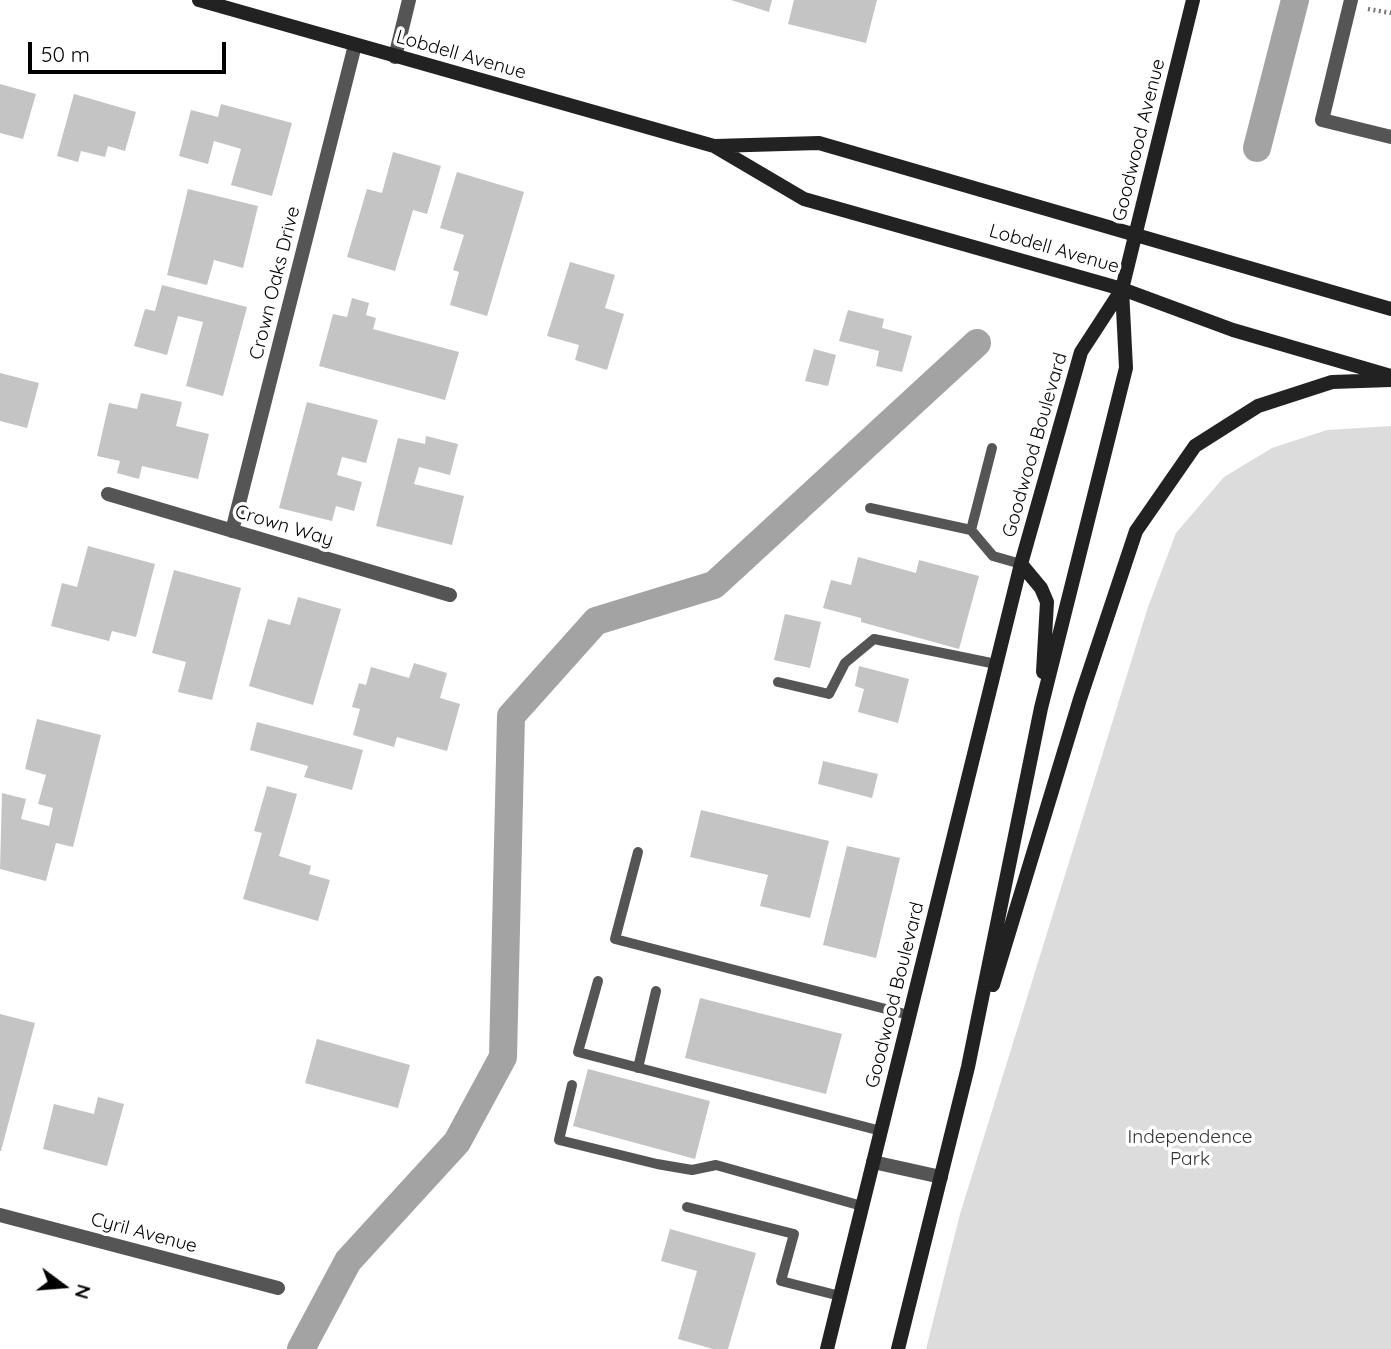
<!DOCTYPE html>
<style>
body{margin:0}
#map{position:relative;width:1391px;height:1349px;overflow:hidden;background:#fff;font-family:Quicksand,sans-serif}
canvas{display:block}
.north{position:absolute;left:28px;top:1251px;width:70px;height:70px;-webkit-text-stroke:5px #fff;paint-order:stroke;rotate:106deg;font-size:19px;font-weight:700;line-height:28px;text-align:center;color:#000}
.north::after{content:'';display:block;margin:auto;width:24px;height:32px;background:#000;clip-path:polygon(50% 0,100% 100%,50% 72%,0 100%)}
.scale{position:absolute;left:28px;top:42px;width:198px;height:32px;box-sizing:border-box;border:4px solid #000;border-top:0;padding-left:9px;font-size:21px;line-height:24px;white-space:nowrap;color:#000;-webkit-text-stroke:5px #fff;paint-order:stroke}
</style>
<div id="map">
<canvas width="1391" height="1349"></canvas>
<div class="north">N</div>
<div class="scale">50 m</div>
</div>
<script>
const g = document.querySelector('canvas').getContext('2d');
g.lineJoin = 'round';
function fill(path, color) { g.fillStyle = color; g.fill(path, 'evenodd'); }
const shape = rows => new Path2D(rows.map(r => 'M' + r).join(''));
function strokePath(path, color, width, dash) { g.strokeStyle = color; g.lineWidth = width; g.lineCap = dash ? 'butt' : 'round'; g.setLineDash(dash || []); g.stroke(path); }
function drawText(font, color, halo, rows, align = 'center') {
  g.font = font + ' Quicksand,sans-serif'; g.lineWidth = 7; g.setLineDash([]); g.textBaseline = 'middle'; g.strokeStyle = halo; g.fillStyle = color; for (const [text, x, y, turn = 0] of rows) {
    g.save(); g.translate(x, y); g.rotate((+turn || 0) * Math.PI / 180); g.textAlign = isNaN(turn) ? turn : align; if (halo) g.strokeText(text, 0, 0); g.fillText(text, 0, 0); g.restore();
  }
}
fill(shape([
 [1391,426,1391,1349,926,1349,960,1214,1148,607,1176,533,1224,477,1272,448,1327,430]
]), '#dcdcdc');
strokePath(shape([
 [1257,148,1295,0],
 [301,1349,348,1261,457,1142,503,1057,511,716,596,621,714,585,977,343]
]), '#a3a3a3', 28);
fill(shape([
 [731,0,772,0,769,12],
 [794,0,877,0,866,43,788,24],
 [0,84,36,94,23,139,0,133],
 [74,94,136,112,125,151,108,146,105,157,81,151,78,162,57,156],
 [221,104,292,123,272,196,231,185,241,149,214,141,208,164,179,156,191,110,218,117],
 [393,152,441,166,427,214,413,210,395,271,347,257,367,189,382,193],
 [457,172,524,192,487,316,450,305,459,272,453,270,464,235,440,228],
 [188,189,258,206,243,268,214,260,207,285,167,275],
 [570,262,615,275,605,308,624,314,607,370,575,360,579,345,547,336],
 [162,285,247,307,223,396,186,386,203,322,178,316,167,355,134,346,145,309,155,311],
 [352,298,369,303,366,315,376,318,373,329,459,352,445,400,319,366,333,314,347,317],
 [848,310,884,319,882,328,912,336,902,372,876,366,879,351,839,341],
 [814,349,836,355,828,386,805,381],
 [0,373,39,383,27,428,0,421],
 [141,393,182,402,176,426,209,434,198,479,142,466,139,479,117,473,120,461,97,456,109,403,137,409],
 [307,402,378,420,366,463,342,457,337,475,362,482,354,511,336,506,332,521,279,508],
 [426,436,458,444,450,475,419,467,414,484,464,496,452,545,376,526,398,438,425,444],
 [88,546,155,564,136,637,112,631,109,641,51,626,62,583,77,587],
 [858,557,916,573,919,560,979,576,959,649,861,622,861,618,823,608,831,580,851,585],
 [174,570,241,588,212,700,178,692,186,662,152,653],
 [298,597,341,609,313,705,249,686,268,619,290,625],
 [785,614,821,622,810,668,774,660],
 [414,663,447,673,440,698,460,704,447,751,397,737,394,747,353,735,360,709,352,707,359,683,366,685,371,667,409,678],
 [859,666,909,679,898,723,858,712,864,689,855,686],
 [37,719,101,735,73,847,56,843,46,881,0,869,2,793,26,799,21,819,49,826,53,808,38,804,46,775,25,769],
 [257,722,363,750,352,790,304,777,308,766,250,750],
 [823,761,878,774,872,798,818,784],
 [267,786,297,794,279,856,311,866,309,874,330,880,318,921,243,899,262,833,254,831],
 [701,810,829,841,810,918,760,906,768,875,690,857],
 [847,846,900,858,876,958,823,945],
 [700,998,842,1034,826,1094,685,1058],
 [0,1014,35,1023,1,1151,0,1151],
 [317,1039,410,1065,398,1108,305,1083],
 [588,1069,710,1101,695,1159,573,1126],
 [98,1097,124,1104,107,1166,43,1149,54,1104,94,1114],
 [670,1229,756,1253,728,1349,713,1349,678,1339,697,1271,661,1261]
]), '#c4c4c4');
strokePath(shape([
 [1368,9,1391,13]
]), '#777', 4.5, [2, 3.5]);
strokePath(shape([
 [870,508,971,530,993,556,1021,564],
 [971,530,992,448],
 [778,682,829,694,845,663,874,639,996,664],
 [638,852,615,939,909,1015],
 [598,981,578,1052,881,1131],
 [638,1068,656,991],
 [572,1085,559,1140,657,1164,692,1170,716,1165,862,1206],
 [687,1207,794,1234,781,1281,840,1296]
]), '#555', 10);
strokePath(shape([
 [1351,0,1322,120,1391,137],
 [395,57,409,0],
 [108,494,450,595],
 [232,531,355,45],
 [873,1162,941,1177],
 [0,1215,278,1288]
]), '#555', 14);
strokePath(shape([
 [199,0,714,146,804,199,1122,289,1233,330,1391,376],
 [715,146,819,143,1391,309],
 [1021,564,1041,588,1047,602,1043,672],
 [993,985,1080,699,1136,531,1195,446,1258,406,1332,382,1391,380],
 [827,1349,1021,564,1081,352,1122,289],
 [898,1349,968,1067,1041,708,1126,368,1122,289,1193,0]
]), '#222', 14);
drawText('19px', '#000', '#fff', [
 ["Lobdell Avenue",461,55,16],
 ["Goodwood Avenue",1139,140,-76],
 ["Lobdell Avenue",1054,249,16],
 ["Crown Oaks Drive",275,283,-76],
 ["Goodwood Boulevard",1035,445,-74],
 ["Crown Way",284,526,17],
 ["Goodwood Boulevard",895,995,-76],
 ["Cyril Avenue",144,1233,15]
]);
drawText('19px', '#333', '#fff', [
 ["Independence",1190,1137],
 ["Park",1190,1159]
]);
</script>
